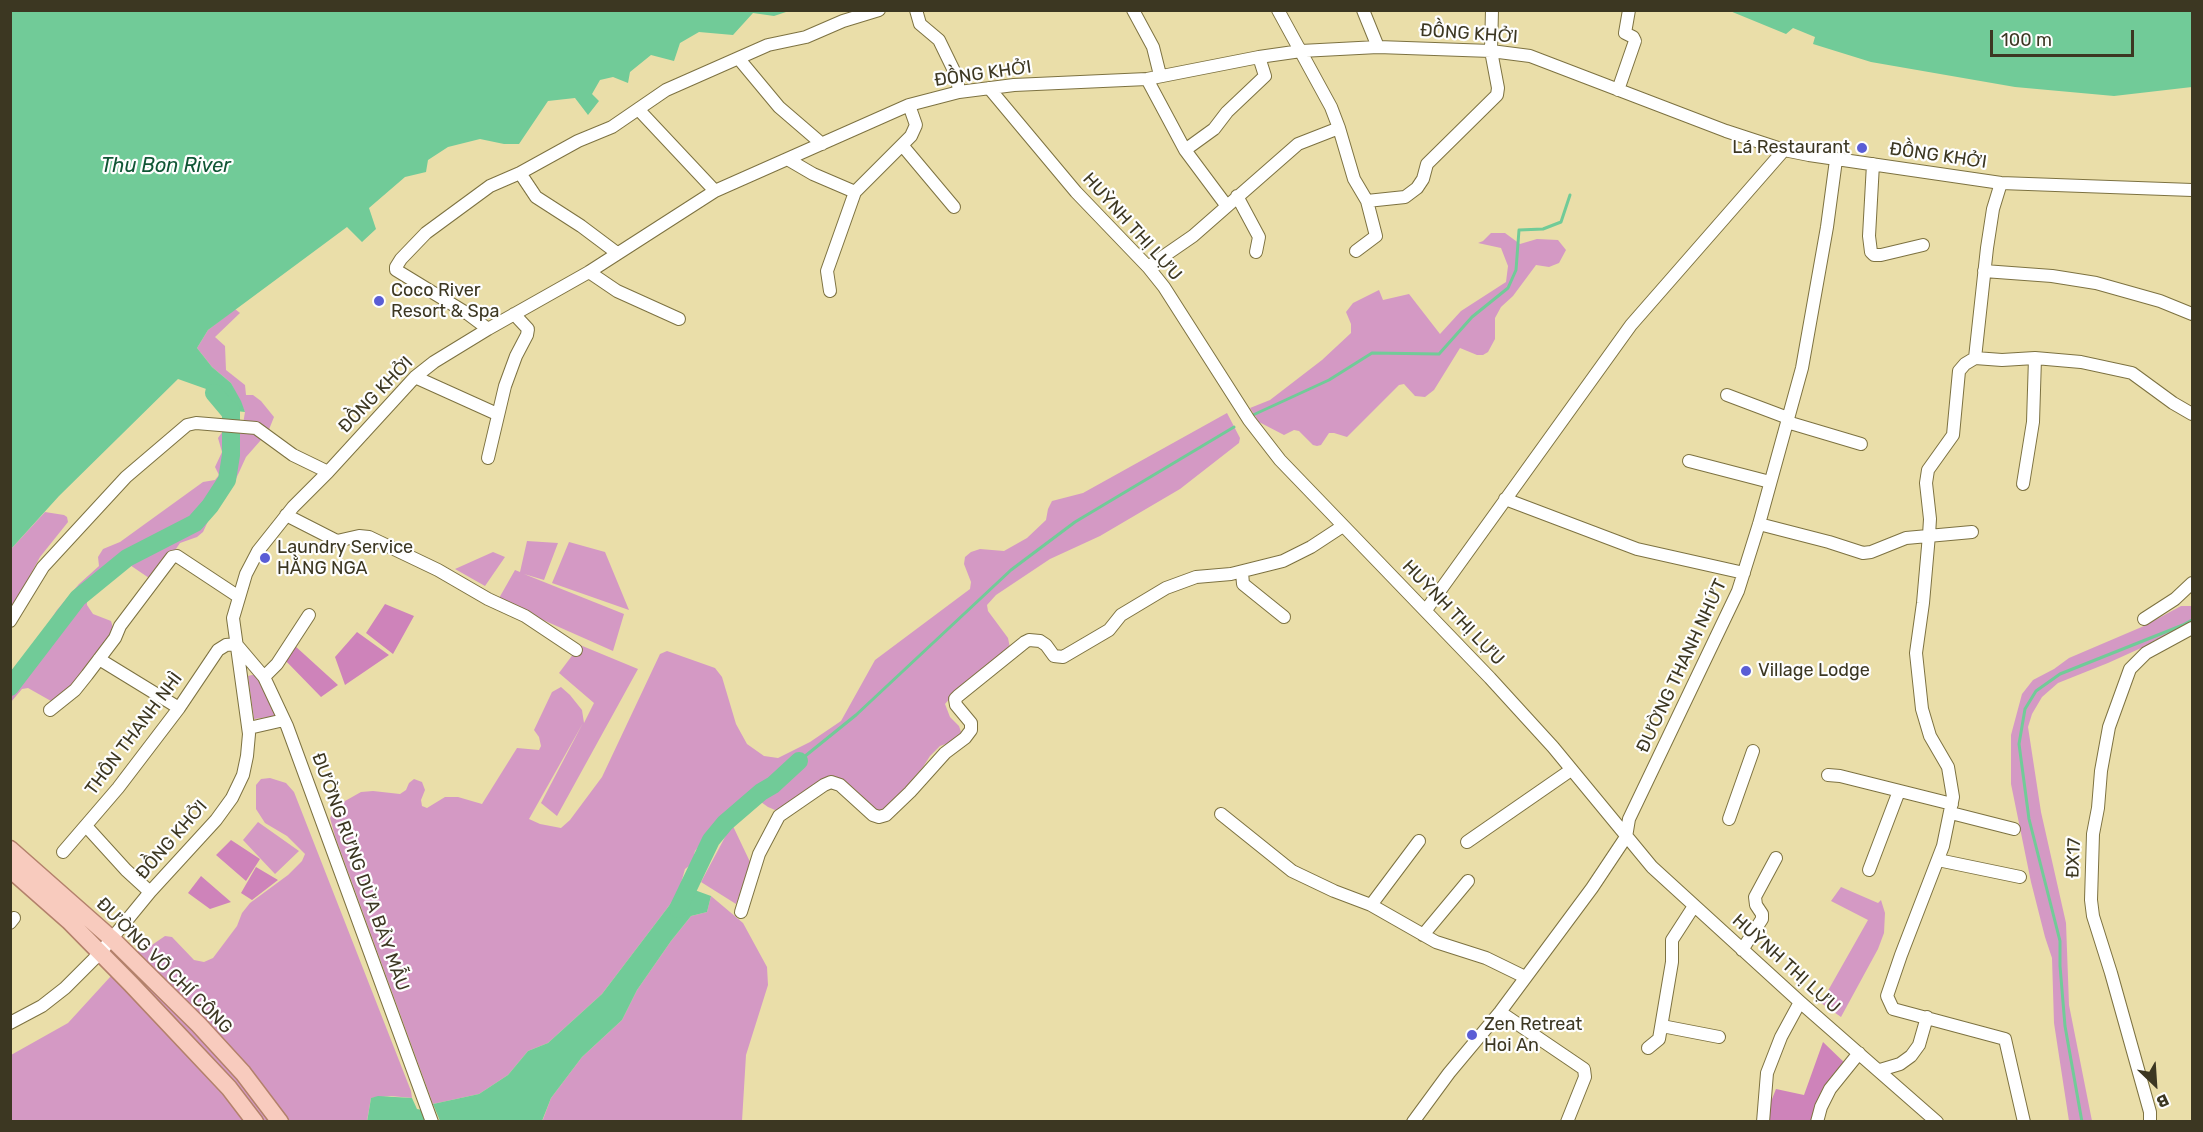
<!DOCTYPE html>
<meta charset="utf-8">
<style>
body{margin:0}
#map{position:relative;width:2203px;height:1132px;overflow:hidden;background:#eadea9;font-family:Rubik,sans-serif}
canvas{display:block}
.frame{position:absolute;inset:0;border:12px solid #3c3722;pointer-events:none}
.north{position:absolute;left:2125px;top:1054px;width:60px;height:60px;-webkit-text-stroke:4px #fefefe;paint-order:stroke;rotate:155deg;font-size:16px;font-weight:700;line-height:24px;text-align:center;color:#3c3722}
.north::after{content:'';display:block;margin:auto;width:21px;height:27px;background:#3c3722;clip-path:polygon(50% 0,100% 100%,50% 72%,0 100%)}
.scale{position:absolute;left:1990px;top:30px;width:144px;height:27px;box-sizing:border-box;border:3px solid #3c3722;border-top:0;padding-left:8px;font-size:18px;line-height:21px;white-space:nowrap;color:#3c3722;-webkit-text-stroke:4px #fefefe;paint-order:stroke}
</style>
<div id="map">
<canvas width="2203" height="1132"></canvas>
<div class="frame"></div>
<div class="north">B</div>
<div class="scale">100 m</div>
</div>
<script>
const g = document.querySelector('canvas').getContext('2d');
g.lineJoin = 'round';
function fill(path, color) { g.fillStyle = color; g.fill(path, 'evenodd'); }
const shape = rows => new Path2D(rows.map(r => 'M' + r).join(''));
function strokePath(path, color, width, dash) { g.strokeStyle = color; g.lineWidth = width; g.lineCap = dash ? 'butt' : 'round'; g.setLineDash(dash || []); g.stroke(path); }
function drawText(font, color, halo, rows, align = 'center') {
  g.font = font + ' Rubik,sans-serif'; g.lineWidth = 4.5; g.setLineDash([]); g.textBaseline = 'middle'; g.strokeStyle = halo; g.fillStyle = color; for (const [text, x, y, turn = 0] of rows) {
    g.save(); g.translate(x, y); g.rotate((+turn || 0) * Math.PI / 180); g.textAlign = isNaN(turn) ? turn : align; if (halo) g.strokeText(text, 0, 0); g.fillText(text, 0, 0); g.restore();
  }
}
fill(shape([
 [1491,233,1505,233,1520,244,1537,239,1558,240,1566,250,1559,263,1549,267,1536,265,1513,296,1501,307,1495,318,1495,339,1488,352,1483,355,1477,355,1460,348,1434,390,1425,397,1415,396,1404,384,1399,385,1347,437,1334,433,1329,433,1321,445,1317,446,1313,445,1299,431,1294,430,1284,435,1259,422,1250,408,1270,400,1322,360,1351,333,1351,324,1346,312,1353,303,1379,290,1383,300,1409,294,1440,334,1461,311,1506,282,1508,266,1501,248,1478,243,1483,241],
 [235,309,240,313,215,337,225,346,226,370,245,385,246,395,253,395,261,401,274,417,268,432,246,457,235,481,217,502,203,532,197,537,180,543,161,571,149,578,124,561,108,575,87,601,87,605,93,614,111,621,114,631,80,677,56,700,51,701,28,688,22,689,11,702,11,671,34,645,57,610,79,584,99,566,98,557,103,549,120,542,203,482,215,480,219,475,215,467,222,452,218,438,223,431,242,430,245,412,231,383,212,367,197,348,208,330],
 [1227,413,1240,438,1239,443,1180,489,1100,536,1050,559,996,595,987,605,988,611,1008,638,1010,648,951,697,945,704,950,717,959,726,961,732,957,740,940,746,930,756,923,767,882,815,832,783,782,813,768,807,751,795,724,815,695,851,692,864,685,869,678,894,602,994,548,1043,528,1051,508,1075,479,1094,433,1104,335,836,330,818,334,810,345,801,361,792,373,791,400,794,406,790,409,783,414,779,422,782,425,790,421,800,422,806,427,808,445,797,458,797,482,804,517,748,539,750,541,746,539,737,534,730,552,692,561,687,570,695,582,710,584,723,594,703,559,673,580,645,638,669,557,816,541,803,583,723,529,819,540,824,561,828,570,820,602,777,660,654,667,651,715,668,722,677,736,724,747,744,764,756,778,758,810,742,841,721,875,660,970,589,971,582,964,564,965,557,971,552,980,549,1004,551,1027,538,1046,520,1048,509,1052,501,1083,493],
 [45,512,64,515,67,517,68,522,40,557,11,611,11,549],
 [527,541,558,543,544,580,524,574,624,614,613,651,498,600,515,570,520,572],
 [569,542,605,552,629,610,552,583],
 [493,552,505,557,485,586,455,569],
 [2181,606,2192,606,2192,625,2108,663,2058,683,2042,697,2032,714,2028,727,2041,812,2066,923,2069,1005,2092,1121,2069,1121,2054,1023,2052,958,2045,937,2031,882,2011,784,2011,735,2022,694,2033,680,2054,669,2069,658,2144,626],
 [256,674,276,716,254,719,248,676],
 [270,778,286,783,294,792,411,1091,412,1098,391,1096,371,1098,367,1121,11,1122,11,1055,68,1023,132,953,149,947,165,936,172,937,194,960,204,962,213,958,237,926,242,913,250,903,288,875,302,861,305,854,287,836,265,823,256,809,256,785,261,779],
 [258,822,299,851,275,874,243,840],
 [732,824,751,864,736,904,701,882],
 [1841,887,1878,903,1881,900,1885,913,1884,933,1878,949,1841,1017,1821,1003,1868,920,1831,901],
 [711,896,743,923,767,967,768,985,746,1055,742,1121,542,1122,551,1098,582,1057,622,1020,637,990,671,941,691,916,707,912]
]), '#d499c4');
fill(shape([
 [385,604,414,616,393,654,366,633],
 [357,632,389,655,345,685,335,657],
 [294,645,338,685,321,697,283,658],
 [231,840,260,859,246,881,216,855],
 [256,867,278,880,252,900,241,893],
 [201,876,231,902,210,909,188,893],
 [1823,1042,1849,1067,1816,1121,1766,1121,1766,1103,1772,1099,1776,1089,1804,1095]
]), '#ce83ba');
fill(shape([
 [11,10,789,10,789,11,774,16,753,13,733,35,699,32,680,43,674,61,651,55,630,72,628,83,613,77,600,80,592,94,599,101,588,115,575,98,548,101,519,144,504,144,480,139,448,147,428,160,426,172,405,177,369,208,376,229,362,242,347,227,208,330,197,348,212,367,231,383,241,401,245,412,217,409,209,390,178,379,59,496,11,549],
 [1730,11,2192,11,2192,87,2114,96,2015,87,1871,62,1813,44,1815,37,1793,28,1786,34],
 [689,888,711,896,707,912,691,916,671,941,637,990,622,1020,582,1057,551,1098,542,1121,440,1121,433,1104,479,1094,508,1075,528,1051,548,1043,602,994,678,894],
 [378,1096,412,1098,417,1109,422,1110,426,1122,367,1122,371,1098]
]), '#71cb98');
strokePath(shape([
 [1253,415,1329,380,1372,353,1439,354,1472,317,1508,288,1516,270,1519,230,1543,229,1561,222,1570,195],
 [799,761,856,715,1011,570,1075,522,1234,427],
 [2082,1122,2065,1026,2060,966,2060,941,2029,819,2019,744,2025,709,2036,691,2060,674,2183,625,2192,620]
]), '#71cb98', 3);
strokePath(shape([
 [10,687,78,598,127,558,195,523,210,506,227,480,231,455,231,410,230,412,214,393],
 [678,909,711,840,725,823,761,792,773,785,799,761]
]), '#71cb98', 18);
const minor = shape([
 [916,10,920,24,939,40,957,77,959,92],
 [1133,10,1153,47,1160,75],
 [1278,10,1331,107,1339,128,1354,179,1367,201,1376,236,1356,251],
 [1363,10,1378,47],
 [739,59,779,107,822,144],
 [1147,79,1185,150,1226,205],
 [989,88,1076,192,1148,267,1164,287,1249,420,1280,460,1490,678,1553,747,1652,867,1800,1002,1937,1122],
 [1618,90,1635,41,1633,37,1625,33,1629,10],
 [638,109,715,191],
 [902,145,954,207],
 [1185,150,1214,129,1227,112,1265,76,1259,57],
 [789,160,813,174,855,192],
 [1873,164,1869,236,1871,252,1874,255,1881,255,1923,245],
 [520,173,536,197,581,226,617,253],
 [1237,196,1259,237,1256,252],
 [1367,201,1405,197,1417,188,1423,179,1427,164,1497,95,1498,88,1491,51,1492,10],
 [1148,267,1193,236,1298,144,1339,128],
 [1984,271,2052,276,2096,283,2160,301,2192,314],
 [589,272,617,291,679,319],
 [830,291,827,271,855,192,911,136,916,125,909,105],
 [488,329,468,314,396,270,396,267,401,259,426,233,490,186,520,173,578,141,612,127,666,90,768,45,806,37,843,21,879,10],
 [1975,358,1987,248,1993,209,2001,183],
 [415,377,497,414],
 [1727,395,1788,418],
 [1787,422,1861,444],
 [488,458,505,386,516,356,527,335,528,329,514,314],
 [1689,461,1770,482],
 [2023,484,2033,422,2035,358],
 [1505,499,1637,549,1744,573],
 [286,515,337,541,359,536,369,537,438,570,488,599,525,616,576,650],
 [1759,524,1829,542,1863,553,1871,552,1906,538,1972,532],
 [1242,572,1243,584,1284,617],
 [1426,610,1631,325,1784,150],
 [2144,619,2175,599,2192,583],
 [10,621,43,567,126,477,187,425,196,423,256,428,293,455,328,472],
 [99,659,179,708],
 [264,677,277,664,309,615],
 [50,710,75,690,87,675,115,638,120,626,172,557,177,556,239,597],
 [249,728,284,720],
 [1828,775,1840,776,1952,804],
 [1951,813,2014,829],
 [1221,814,1292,871,1334,891,1371,905,1436,942,1486,958,1525,977],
 [1729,819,1753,751],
 [86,826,126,870,150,892],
 [1467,842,1571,770],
 [63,852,118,788,179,708,218,650,226,645,236,644,264,677,287,726,432,1122],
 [1938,860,2020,877],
 [1869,870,1899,791],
 [1371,905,1419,841],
 [741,912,759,854,779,816,824,785,831,782,840,785,873,815,879,817,886,815,910,792,945,753,965,738,971,730,971,723,956,705,955,699,958,696,1025,642,1029,640,1040,641,1046,645,1054,656,1063,657,1109,630,1121,615,1166,588,1196,577,1231,574,1283,561,1311,547,1343,526],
 [10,923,14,918],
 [1423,935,1468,881],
 [1742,950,1762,919,1762,914,1756,905,1755,897,1776,858],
 [1500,1012,1584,1069,1585,1077,1567,1122],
 [10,1023,42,1006,65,988,100,953,150,892,216,820,232,798,243,775,247,756,249,734,233,618,246,574,258,551,293,507,328,472,415,377,434,362,488,329,589,272,715,191,909,105,959,92,1014,85,1147,79,1259,57,1301,51,1378,47,1491,51,1530,56,1726,131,1784,150,1809,155,2001,183,2192,190],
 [1662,1026,1719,1037],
 [1648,1048,1659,1039,1672,962,1672,940,1694,906],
 [1880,1070,1900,1064,1911,1056,1919,1045,1927,1017],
 [1413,1122,1449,1073,1500,1012,1592,888,1626,837,1629,819,1738,591,1759,524,1802,368,1827,227,1836,160],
 [1763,1122,1767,1073,1781,1037,1800,1002],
 [1817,1122,1821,1107,1830,1089,1859,1053],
 [2024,1122,2005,1039,1893,1009,1887,996,1901,955,1943,846,1953,797,1948,767,1930,736,1922,709,1916,653,1923,603,1929,535,1930,519,1926,483,1928,470,1953,435,1959,371,1965,364,1975,358,2002,360,2035,358,2081,362,2132,373,2173,403,2192,414],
 [2150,1122,2150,1112,2111,973,2093,916,2091,900,2093,834,2098,808,2101,771,2109,727,2130,669,2146,653,2192,628]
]);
const major = shape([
 [10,849,112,939,199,1025,243,1073,280,1122],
 [10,869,69,921,131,984,229,1088,255,1122]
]);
strokePath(minor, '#7d7241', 14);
strokePath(major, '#b3816b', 19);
strokePath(minor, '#fff', 12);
strokePath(major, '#f8cbbe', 16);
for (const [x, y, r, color] of [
 [1862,148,6,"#5a5dd5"],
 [379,301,6,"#5a5dd5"],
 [265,558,6,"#5a5dd5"],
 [1746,671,6,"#5a5dd5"],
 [1472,1035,6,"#5a5dd5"]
]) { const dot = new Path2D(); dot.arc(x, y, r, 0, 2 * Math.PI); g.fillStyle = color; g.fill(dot); strokePath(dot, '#fefefe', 2); }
drawText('18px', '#3c3722', '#fefefe', [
 ["ĐỒNG KHỞI",1469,34,4],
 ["ĐỒNG KHỞI",983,74,-8],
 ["ĐỒNG KHỞI",1938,156,8],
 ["HUỲNH THỊ LỰU",1132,227,48],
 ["ĐỒNG KHỞI",376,395,-46],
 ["HUỲNH THỊ LỰU",1453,613,46],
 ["ĐƯỜNG THANH NHỨT",1682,666,-65],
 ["THÔN THANH NHÌ",134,734,-53],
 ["ĐỒNG KHỞI",172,840,-49],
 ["ĐX17",2074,858,-87],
 ["ĐƯỜNG RỪNG DỪA BẢY MẪU",360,872,70],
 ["HUỲNH THỊ LỰU",1786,964,42],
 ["ĐƯỜNG VÕ CHÍ CÔNG",164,966,45]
]);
drawText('18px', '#3c3722', '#fefefe', [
 ["Lá Restaurant",1850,148,"right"],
 ["Coco River",391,291],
 ["Resort & Spa",391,312],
 ["Laundry Service",277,548],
 ["HẰNG NGA",277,569],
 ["Village Lodge",1758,671],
 ["Zen Retreat",1484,1025],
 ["Hoi An",1484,1046]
], 'left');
drawText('italic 20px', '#105635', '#fefefe', [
 ["Thu Bon River",166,166]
]);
</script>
